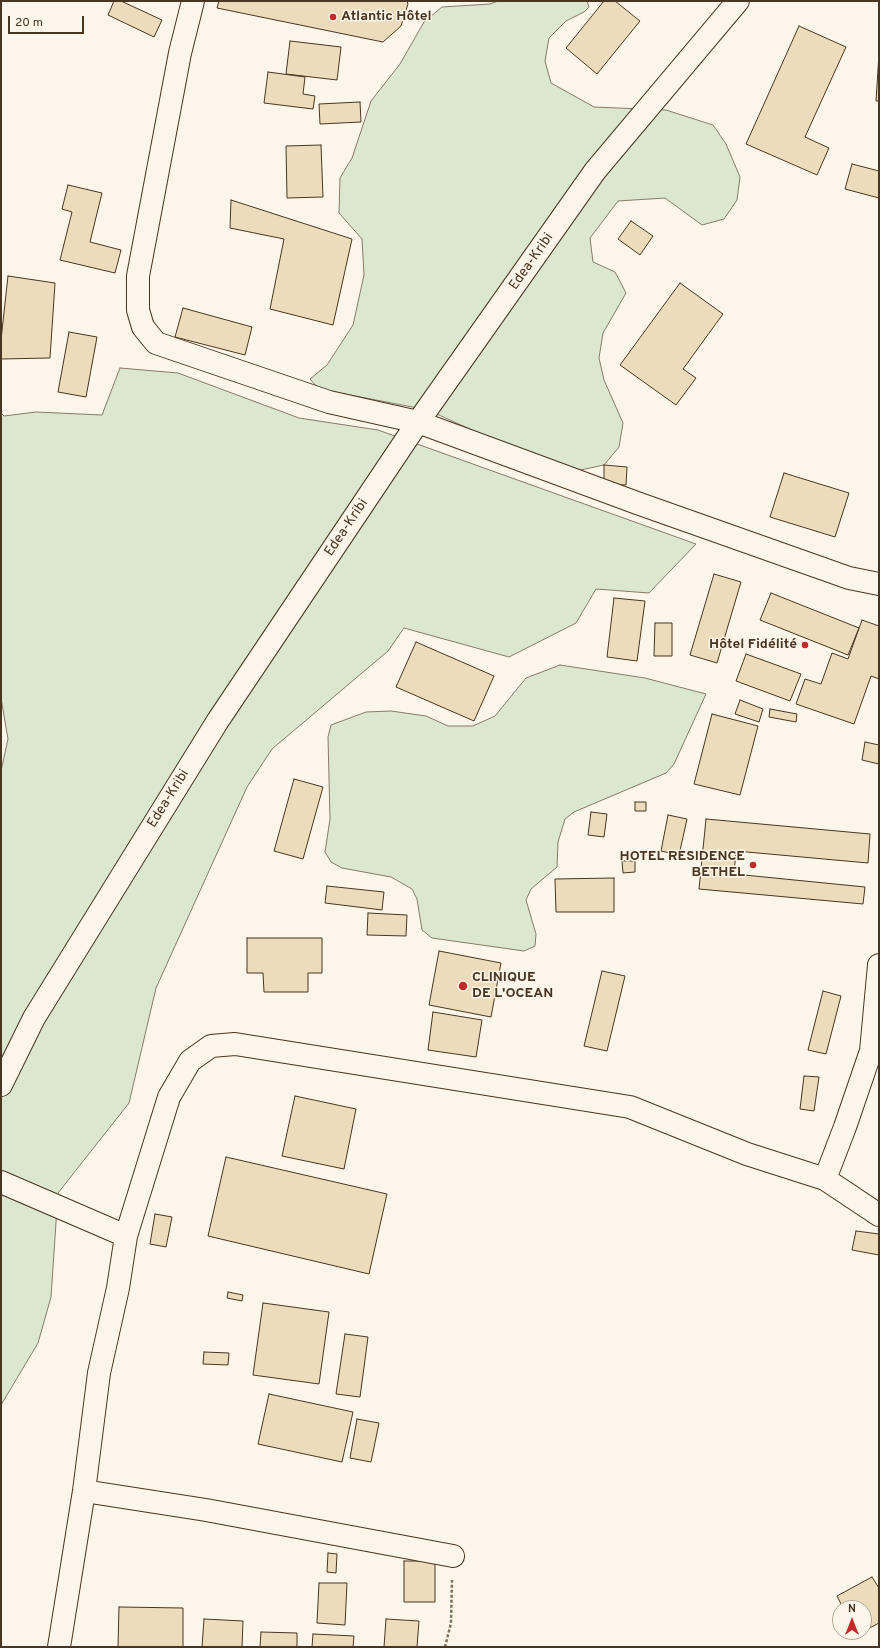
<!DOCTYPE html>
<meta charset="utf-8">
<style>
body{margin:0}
#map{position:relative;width:880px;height:1648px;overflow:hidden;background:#fbf6e9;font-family:Overpass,sans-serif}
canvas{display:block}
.frame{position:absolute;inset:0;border:2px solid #4a3520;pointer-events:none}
.north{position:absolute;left:832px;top:1600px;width:40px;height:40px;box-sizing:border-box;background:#fbf6e9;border:1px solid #b4a999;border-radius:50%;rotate:0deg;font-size:11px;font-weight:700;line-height:16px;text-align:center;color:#4a3520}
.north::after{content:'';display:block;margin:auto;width:14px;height:18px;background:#c62828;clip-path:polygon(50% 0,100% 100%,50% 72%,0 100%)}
.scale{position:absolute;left:8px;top:16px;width:76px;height:18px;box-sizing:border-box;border:2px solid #4a3520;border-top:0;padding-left:5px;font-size:12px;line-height:14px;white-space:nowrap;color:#4a3520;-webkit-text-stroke:3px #fbf6e9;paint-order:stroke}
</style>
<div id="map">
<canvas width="880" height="1648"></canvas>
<div class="frame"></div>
<div class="north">N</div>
<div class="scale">20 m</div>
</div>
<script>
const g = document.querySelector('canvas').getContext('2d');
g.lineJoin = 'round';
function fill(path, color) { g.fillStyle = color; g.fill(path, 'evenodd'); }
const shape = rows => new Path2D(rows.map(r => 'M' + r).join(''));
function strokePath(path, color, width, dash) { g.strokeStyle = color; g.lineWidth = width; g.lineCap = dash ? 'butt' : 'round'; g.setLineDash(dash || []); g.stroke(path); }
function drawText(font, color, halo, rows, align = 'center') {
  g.font = font + ' Overpass,sans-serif'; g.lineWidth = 3; g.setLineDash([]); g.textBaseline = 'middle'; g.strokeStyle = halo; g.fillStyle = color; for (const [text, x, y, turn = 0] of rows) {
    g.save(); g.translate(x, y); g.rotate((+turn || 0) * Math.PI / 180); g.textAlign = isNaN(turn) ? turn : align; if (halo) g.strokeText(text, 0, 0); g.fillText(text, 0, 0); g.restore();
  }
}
const green = shape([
 [498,1,587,1,589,7,584,12,566,21,549,38,545,61,551,83,594,107,666,110,713,125,726,144,740,177,737,200,724,219,702,225,665,198,618,201,590,238,593,262,615,272,626,293,603,333,599,358,604,380,623,423,619,447,604,465,576,471,496,441,428,410,329,391,317,387,310,379,327,365,353,325,364,275,362,239,339,213,340,178,352,158,371,101,400,64,424,22,442,7,490,4,498,1],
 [120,368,178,373,299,418,378,430,696,544,649,593,596,589,576,623,509,657,404,628,388,651,272,749,247,787,156,988,129,1103,58,1193,51,1297,38,1343,1,1405,1,771,8,739,1,698,1,413,4,416,36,412,102,415,120,368],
 [560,665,645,678,706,694,674,764,666,773,574,812,565,819,558,842,557,867,531,889,526,900,536,934,535,946,524,951,432,938,422,930,417,899,412,889,391,877,342,868,331,862,325,852,330,819,328,737,331,725,366,712,391,711,426,716,448,726,473,726,495,716,526,678,560,665]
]);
fill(green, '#dce7d0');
strokePath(green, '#887966', 1);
const building = shape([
 [114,1,121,1,162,20,154,37,108,15,114,1],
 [219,1,407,1,408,4,401,26,383,42,217,8,219,1],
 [604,1,615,1,640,21,597,74,566,48,604,1],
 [799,26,846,47,805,137,829,148,817,175,746,144,799,26],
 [290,41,341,47,337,80,286,74,290,41],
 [879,54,879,101,876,101,879,54],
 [268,72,305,77,303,94,315,96,313,109,264,103,268,72],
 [360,102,361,122,320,124,319,104,360,102],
 [321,145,323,197,287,198,286,146,321,145],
 [852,164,879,171,879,198,845,189,852,164],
 [68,185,102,193,90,242,121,250,115,273,60,260,72,212,62,209,68,185],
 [231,200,352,239,333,325,270,309,284,239,230,228,231,200],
 [631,221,653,236,640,255,618,239,631,221],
 [8,276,55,283,50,358,1,359,1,340,8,276],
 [680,283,723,314,683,369,696,378,676,405,620,365,680,283],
 [183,308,252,327,245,355,175,337,183,308],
 [69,332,97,337,86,397,58,392,69,332],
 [604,465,627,467,626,485,604,484,604,465],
 [784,473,849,493,835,537,770,517,784,473],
 [714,574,741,582,717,663,690,655,714,574],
 [771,593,859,628,848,655,760,620,771,593],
 [614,598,645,601,637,661,607,657,614,598],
 [862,620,879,626,879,679,871,676,854,724,796,704,805,679,821,684,832,653,848,659,862,620],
 [655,623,672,623,672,656,654,656,655,623],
 [416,642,494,676,474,721,396,687,416,642],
 [746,654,801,674,790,701,736,681,746,654],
 [740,700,763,709,759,722,735,714,740,700],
 [770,709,797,714,796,722,769,717,770,709],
 [712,714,758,726,740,795,694,784,712,714],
 [865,742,879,745,879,764,862,760,865,742],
 [294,779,323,787,303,859,274,851,294,779],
 [635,802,646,802,646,811,635,811,635,802],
 [591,812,607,814,604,837,588,835,591,812],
 [668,815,687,819,679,855,661,851,668,815],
 [706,819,870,834,868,863,736,851,734,874,865,887,863,904,699,889,706,819],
 [622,861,635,861,635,872,623,873,622,861],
 [614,878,614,912,556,912,555,879,614,878],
 [327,886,384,892,382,910,325,903,327,886],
 [368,913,407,915,406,936,367,935,368,913],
 [247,938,322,938,322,973,308,973,308,992,264,992,263,973,247,973,247,938],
 [439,951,501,963,491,1017,429,1005,439,951],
 [602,971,625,976,607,1051,584,1046,602,971],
 [823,991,841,996,826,1054,808,1050,823,991],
 [433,1012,482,1020,476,1057,428,1050,433,1012],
 [804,1076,819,1077,814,1111,800,1109,804,1076],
 [295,1096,356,1109,344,1169,282,1156,295,1096],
 [226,1157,387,1194,369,1274,208,1236,226,1157],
 [155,1214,172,1217,166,1247,150,1244,155,1214],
 [856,1231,879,1234,879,1255,852,1250,856,1231],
 [228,1292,243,1295,242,1301,227,1298,228,1292],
 [263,1303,329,1312,319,1384,253,1375,263,1303],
 [345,1334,368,1337,360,1397,336,1394,345,1334],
 [204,1352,229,1353,228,1365,203,1364,204,1352],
 [269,1394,353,1412,342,1462,258,1444,269,1394],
 [357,1419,379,1423,371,1462,350,1458,357,1419],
 [328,1553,337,1554,336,1573,327,1572,328,1553],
 [404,1561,435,1561,435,1602,404,1602,404,1561],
 [872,1577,879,1588,879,1623,864,1631,864,1608,843,1608,837,1596,872,1577],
 [319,1583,347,1583,345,1625,317,1623,319,1583],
 [119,1607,183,1608,183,1647,118,1647,119,1607],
 [204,1619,243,1621,242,1647,202,1647,204,1619],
 [386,1619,419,1621,417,1647,384,1647,386,1619],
 [261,1632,297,1633,297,1647,260,1647,261,1632],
 [313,1634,354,1636,353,1647,312,1647,313,1634]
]);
fill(building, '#ecdcbc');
strokePath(building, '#4a3520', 1);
const minor = shape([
 [193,1,180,53,138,276,138,310,143,327,156,343,329,402,418,422,637,503,849,578,879,584],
 [825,1179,879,1215],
 [1,1182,126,1236,169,1097,190,1061,211,1046,235,1044,630,1107,747,1154,825,1179,845,1127,871,1051,879,965],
 [84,1491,206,1510,453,1556],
 [59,1647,84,1491,99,1373,118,1288,126,1236]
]);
const trunk = shape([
 [1,1085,34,1018,217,722,418,422,595,171,738,1]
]);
strokePath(minor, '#4a3520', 24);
strokePath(trunk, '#4a3520', 24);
strokePath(shape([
 [445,1647,451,1623,452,1580]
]), '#7f6f5c', 2.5, [3, 2]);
strokePath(minor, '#fbf6e9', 22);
strokePath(trunk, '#fbf6e9', 22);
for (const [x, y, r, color] of [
 [333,17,4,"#c62828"],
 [805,645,4,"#c62828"],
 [753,865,4,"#c62828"],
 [463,986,5,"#c62828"]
]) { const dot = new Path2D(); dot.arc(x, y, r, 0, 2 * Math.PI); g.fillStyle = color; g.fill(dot); strokePath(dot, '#fbf6e9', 1.5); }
drawText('bold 14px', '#4a3520', '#fbf6e9', [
 ["Atlantic Hôtel",341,17],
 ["Hôtel Fidélité",797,645,"right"],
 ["HOTEL RESIDENCE",745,857,"right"],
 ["BETHEL",745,873,"right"],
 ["CLINIQUE",472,978],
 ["DE L'OCEAN",472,994]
], 'left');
drawText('14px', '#4a3520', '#fbf6e9', [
 ["Edea-Kribi",532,262,-55],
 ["Edea-Kribi",347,528,-56],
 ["Edea-Kribi",169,799,-58]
]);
</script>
